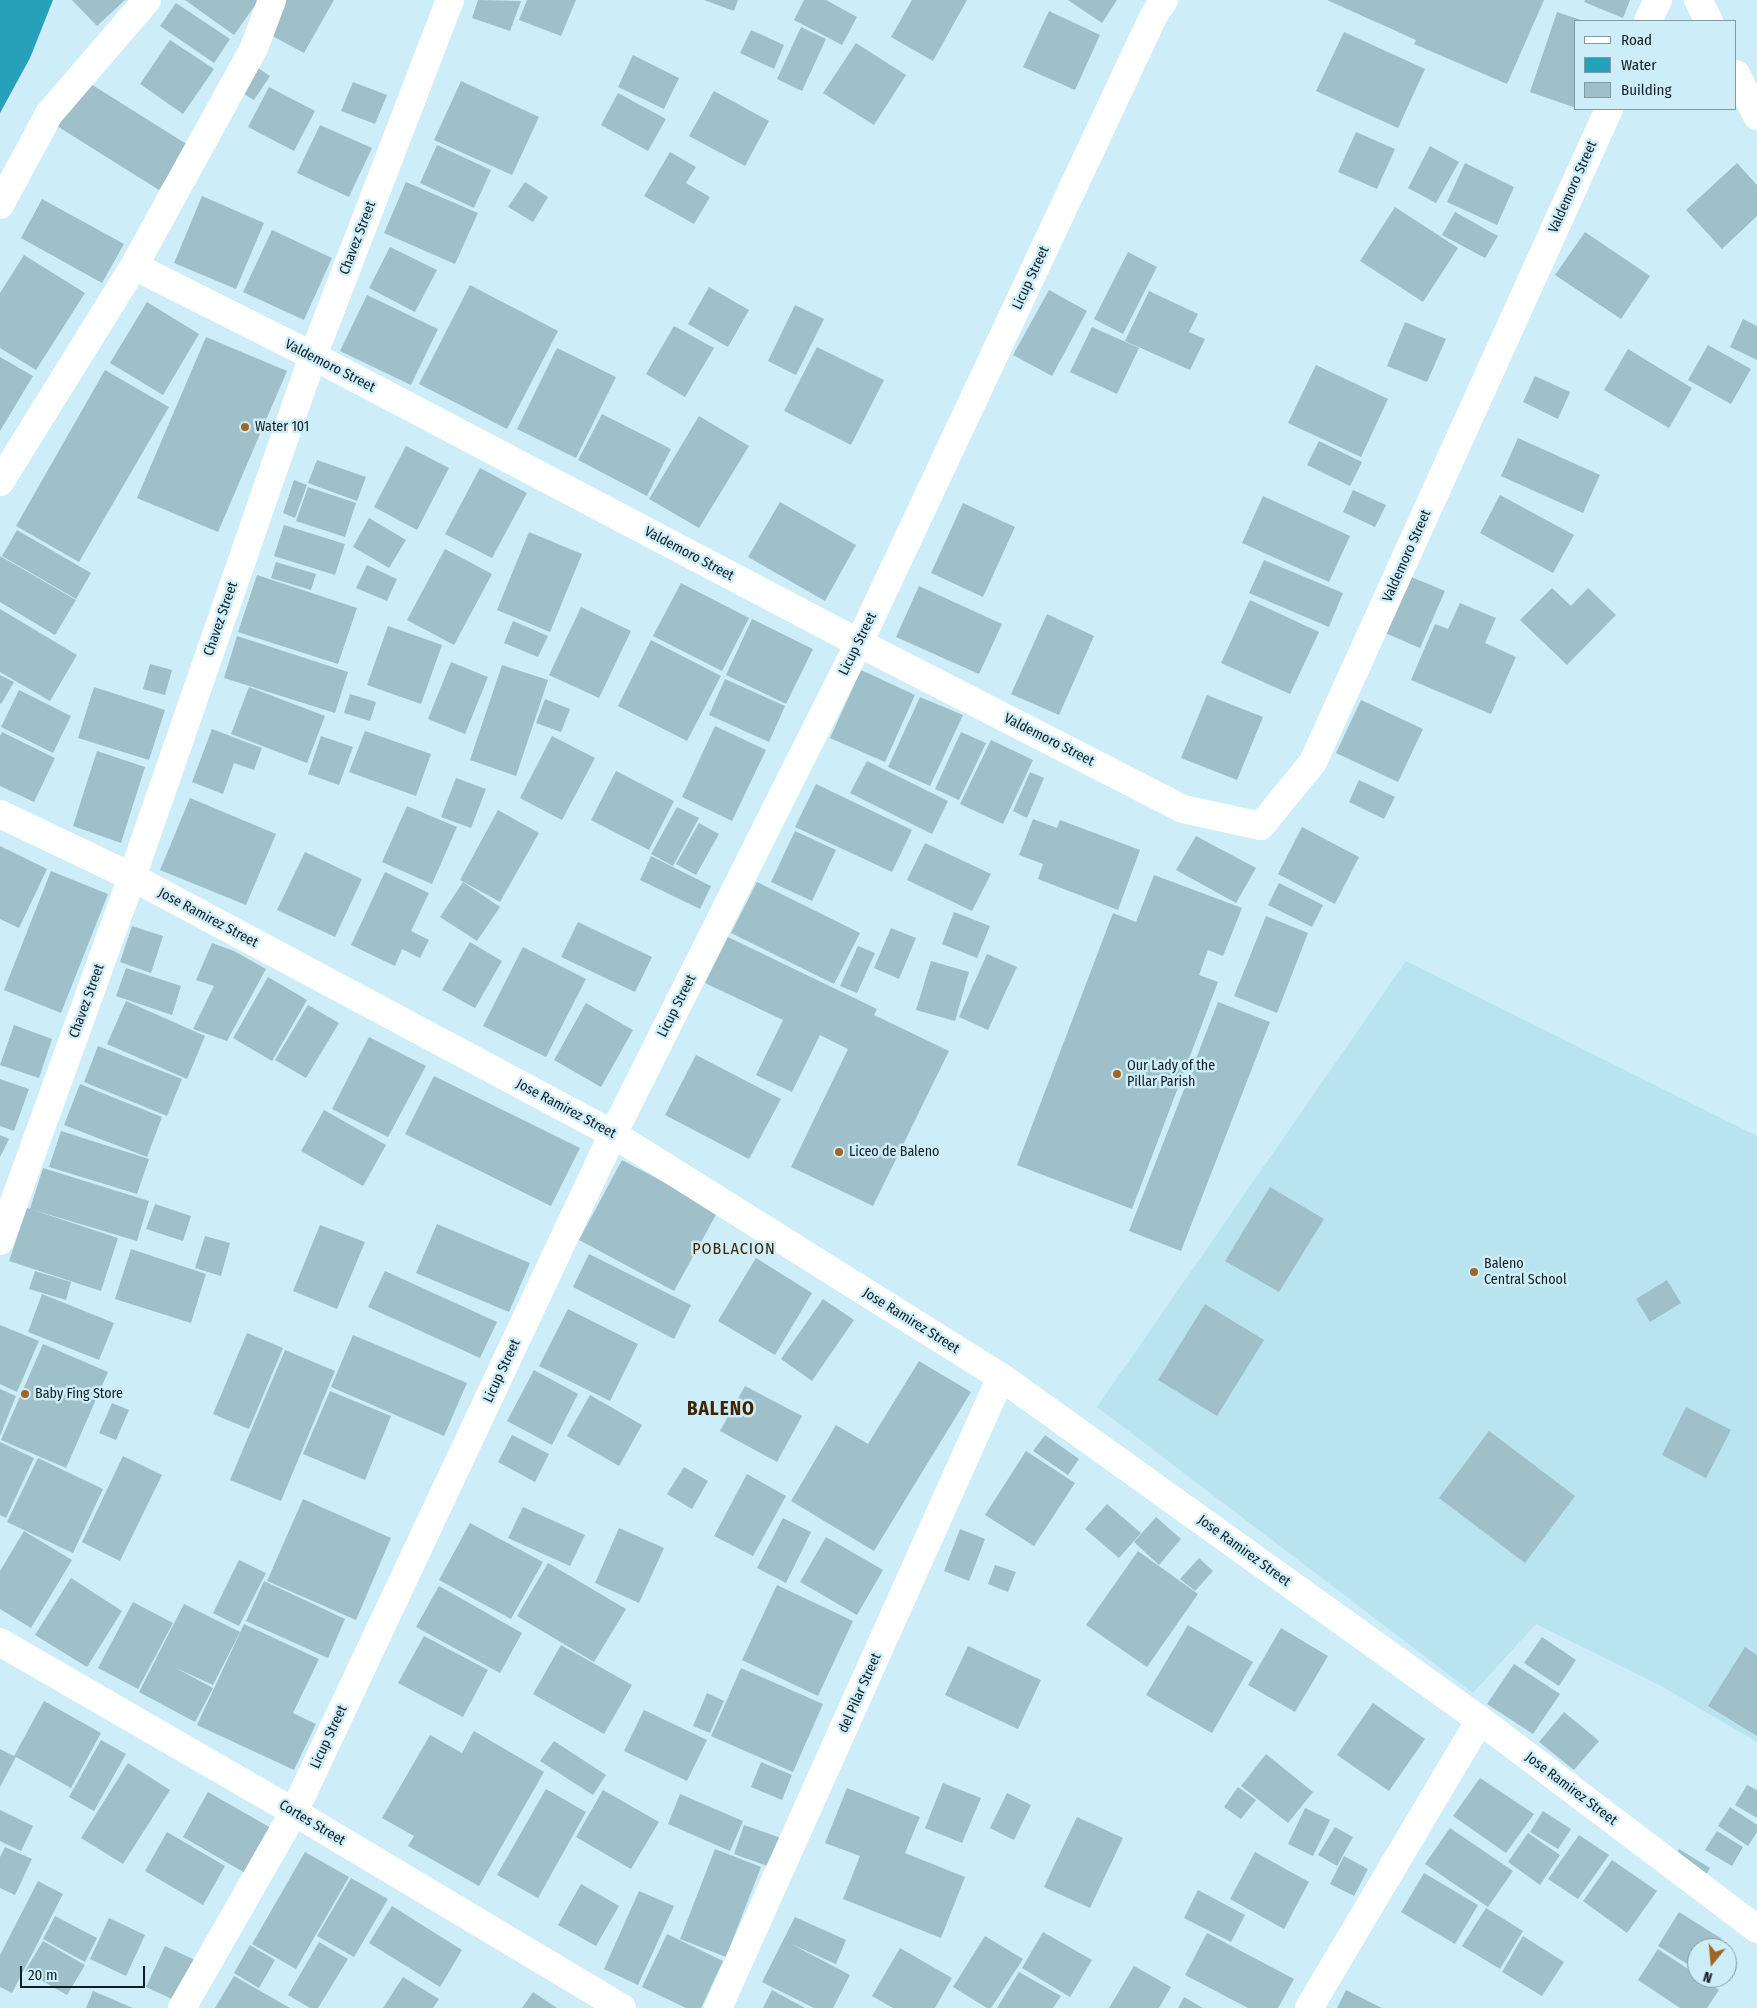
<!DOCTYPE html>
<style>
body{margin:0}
#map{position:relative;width:1757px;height:2008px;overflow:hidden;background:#cdeef8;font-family:"Fira Sans Condensed",sans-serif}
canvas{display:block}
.legend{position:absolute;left:1574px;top:20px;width:162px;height:90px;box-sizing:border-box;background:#cdeef8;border:1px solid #829aa2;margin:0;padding:6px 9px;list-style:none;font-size:15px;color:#111d21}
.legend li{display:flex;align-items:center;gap:10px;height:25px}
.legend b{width:25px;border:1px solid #829aa2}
.north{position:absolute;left:1687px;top:1938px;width:50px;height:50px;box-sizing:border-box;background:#cdeef8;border:1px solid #829aa2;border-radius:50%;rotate:197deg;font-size:14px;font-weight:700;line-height:20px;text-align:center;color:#111d21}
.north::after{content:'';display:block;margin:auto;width:18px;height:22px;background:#9d6621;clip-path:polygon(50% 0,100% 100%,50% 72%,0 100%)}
.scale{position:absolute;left:20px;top:1966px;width:125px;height:22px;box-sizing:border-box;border:2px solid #111d21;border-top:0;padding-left:6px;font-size:15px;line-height:18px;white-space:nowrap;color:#111d21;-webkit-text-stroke:4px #cdeef8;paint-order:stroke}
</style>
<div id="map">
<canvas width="1757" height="2008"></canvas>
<ul class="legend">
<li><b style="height:6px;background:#fff"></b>Road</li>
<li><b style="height:14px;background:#27a0bc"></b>Water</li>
<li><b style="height:14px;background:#9fbfc9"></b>Building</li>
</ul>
<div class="north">N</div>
<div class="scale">20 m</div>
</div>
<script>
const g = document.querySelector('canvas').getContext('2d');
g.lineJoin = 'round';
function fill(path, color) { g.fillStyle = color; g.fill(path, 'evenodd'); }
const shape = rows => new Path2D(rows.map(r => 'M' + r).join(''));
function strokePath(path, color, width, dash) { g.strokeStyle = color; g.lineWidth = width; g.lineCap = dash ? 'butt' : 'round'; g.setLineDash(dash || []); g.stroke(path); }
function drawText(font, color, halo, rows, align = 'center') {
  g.font = font + ' "Fira Sans Condensed",sans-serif'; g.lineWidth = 5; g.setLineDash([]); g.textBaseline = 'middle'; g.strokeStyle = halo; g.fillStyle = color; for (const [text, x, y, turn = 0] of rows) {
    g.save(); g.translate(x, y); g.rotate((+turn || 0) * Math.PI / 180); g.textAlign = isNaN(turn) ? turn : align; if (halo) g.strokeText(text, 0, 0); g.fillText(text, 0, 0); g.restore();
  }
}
fill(shape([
 [1406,961,1757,1136,1757,1742,1661,1686,1536,1624,1473,1693,1097,1407]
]), '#bae3f0');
fill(shape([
 [0,0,53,0,30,58,0,113]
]), '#27a0bc');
fill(shape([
 [72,0,125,0,97,26],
 [185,0,259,0,234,35],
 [286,0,334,0,304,53,267,33],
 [478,0,521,1,510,31,472,18],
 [527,0,576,0,561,36,519,20],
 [704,0,738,0,734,11],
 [804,0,826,0,857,17,842,45,794,20],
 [912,0,967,0,933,61,891,37],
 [1068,0,1117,0,1102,23],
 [1327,0,1544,0,1507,84,1414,44,1416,40],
 [1585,0,1630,0,1623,18,1584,2],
 [176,3,230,39,214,63,160,26],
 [1049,11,1100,35,1075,90,1023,67],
 [1557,12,1584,21,1576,21,1576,108,1530,92],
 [801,27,826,39,802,91,777,79],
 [751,30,784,45,774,69,740,53],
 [1344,32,1425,69,1398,128,1316,91],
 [170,40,214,69,183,114,140,84],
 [856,43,906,75,874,125,823,93],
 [633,55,679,78,664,109,618,87],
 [255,66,270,76,254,100,239,91],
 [86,81,188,145,159,190,57,126],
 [461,81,539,117,512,175,434,140],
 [353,82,387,95,375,124,341,111],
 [269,87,315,111,294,151,248,127],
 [714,91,769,121,745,166,689,136],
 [618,93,666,119,648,151,601,125],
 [320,125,372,148,349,197,297,173],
 [1356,132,1395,149,1377,189,1338,172],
 [437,145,491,170,474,208,420,183],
 [1430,146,1459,162,1436,203,1408,188],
 [670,152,696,167,686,183,710,197,694,224,644,196],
 [1465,163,1514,187,1497,225,1447,202],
 [1737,163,1757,185,1757,216,1722,249,1686,210],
 [406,182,478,213,455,264,384,233],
 [525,182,548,197,533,222,508,207],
 [202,196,264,223,236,289,174,263],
 [42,199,124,244,102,283,21,238],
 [1395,207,1458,248,1423,302,1360,261],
 [1455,212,1498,236,1485,258,1442,235],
 [272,230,332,258,304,320,243,292],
 [1585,232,1650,276,1621,319,1555,275],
 [390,247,437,270,415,312,369,288],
 [1128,252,1157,267,1123,334,1094,319],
 [24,255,85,293,36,370,0,348,0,293],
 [470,285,558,331,507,429,419,384],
 [709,287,749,310,728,347,688,324],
 [1049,290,1087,311,1052,376,1013,355],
 [1149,291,1198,314,1189,332,1205,339,1190,370,1125,341],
 [367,295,438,329,411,385,340,351],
 [147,302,199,334,163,395,110,363],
 [795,305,824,319,796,375,768,361],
 [1743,319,1757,326,1757,360,1730,347],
 [1405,322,1446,339,1427,382,1387,366],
 [674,326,714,348,685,397,646,374],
 [1092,327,1139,348,1117,394,1070,372],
 [206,337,287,371,218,532,137,498],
 [1708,345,1751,369,1731,404,1688,380],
 [817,347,884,380,851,445,784,411],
 [557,348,616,377,576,458,517,429],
 [1628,349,1692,388,1669,428,1604,390],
 [0,357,33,376,0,431],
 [1316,365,1388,399,1361,457,1288,423],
 [105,370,169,407,79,562,16,526],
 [1535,376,1570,392,1558,419,1523,402],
 [602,414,671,449,647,496,578,460],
 [699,416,749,446,699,528,649,499],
 [1518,438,1600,475,1583,513,1501,476],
 [1319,441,1362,462,1350,486,1307,465],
 [406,446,449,468,417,530,374,507],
 [317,460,366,477,357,501,308,483],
 [480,468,527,493,492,558,445,534],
 [294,480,307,485,295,518,283,513],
 [308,487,356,503,345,537,296,521],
 [1353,490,1386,505,1375,527,1343,512],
 [1500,495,1574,535,1553,573,1480,533],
 [1263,496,1350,536,1329,582,1242,543],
 [780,502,856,545,825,601,748,557],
 [963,503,1015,527,983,597,931,573],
 [369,518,406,540,389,568,353,547],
 [284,525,345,544,335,575,274,556],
 [17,530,91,573,76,599,2,556],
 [529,532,582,554,550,632,497,610],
 [445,549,492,574,454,645,407,620],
 [0,556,76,600,55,635,0,602],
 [1264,560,1343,593,1329,627,1249,593],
 [276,562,316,574,311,590,271,578],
 [367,565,397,579,387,601,356,588],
 [257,575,357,608,338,664,238,632],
 [1409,576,1445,591,1420,648,1385,633],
 [681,583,749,618,722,671,653,636],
 [919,586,1002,624,979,674,896,637],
 [1552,588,1571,606,1588,588,1616,615,1567,665,1520,620],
 [1250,600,1319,632,1290,694,1221,663],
 [1460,603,1496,618,1485,643,1516,657,1491,714,1411,680,1435,624,1448,629],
 [581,607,631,631,599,698,549,675],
 [0,609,77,655,50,701,0,672],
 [1047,614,1094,636,1059,715,1011,694],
 [752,619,813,649,786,704,726,675],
 [513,621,548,636,538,657,504,643],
 [388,626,442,645,421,704,367,685],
 [237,636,348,672,335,713,224,678],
 [651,640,721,676,687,741,618,706],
 [451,662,488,677,465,734,428,719],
 [150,664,172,670,165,695,143,689],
 [502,665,548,680,516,776,470,760],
 [861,670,915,695,885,762,830,738],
 [0,675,14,682,1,704,0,703],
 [725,679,785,706,769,742,709,715],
 [94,687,165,710,149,760,78,738],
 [249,687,325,716,307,763,231,734],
 [19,690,71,716,53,753,1,727],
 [350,694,376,702,370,721,344,713],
 [1207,695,1263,717,1237,780,1181,758],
 [920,697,963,715,930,786,888,767],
 [545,699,570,709,561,732,536,723],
 [1361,700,1423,729,1398,782,1336,753],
 [715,726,766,750,732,821,682,797],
 [212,729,262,748,254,770,234,763,223,794,192,782],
 [365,731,431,754,416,796,349,772],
 [2,732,55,758,34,802,0,786,0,736],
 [961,732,986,743,959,800,935,789],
 [321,736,353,747,339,785,308,774],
 [552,736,595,758,562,820,520,798],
 [991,740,1033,760,1003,824,960,804],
 [97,751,145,767,121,843,73,826],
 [867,761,948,801,932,834,850,793],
 [616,771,674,801,649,850,591,820],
 [1030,772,1044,778,1027,818,1013,811],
 [456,778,486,789,471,828,441,817],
 [1359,780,1395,797,1384,819,1349,802],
 [816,784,912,830,892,872,795,827],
 [190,798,276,834,246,905,160,870],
 [407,806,457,827,432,884,382,862],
 [677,807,699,818,673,866,651,854],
 [498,810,539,833,500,902,460,880],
 [1033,819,1057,828,1060,820,1140,850,1118,910,1038,879,1043,864,1019,855],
 [699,823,719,834,696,875,676,864],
 [1302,827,1359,857,1335,904,1278,874],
 [795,831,836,850,812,901,771,882],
 [1196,836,1256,868,1236,903,1176,870],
 [925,843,991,874,972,911,907,880],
 [0,846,47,869,19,928,0,919],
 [305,852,362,879,335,937,277,910],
 [651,856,711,886,700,909,640,880],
 [51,871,108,894,61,1013,4,990],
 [385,872,429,893,411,931,429,940,420,958,402,949,395,966,351,945],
 [1154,875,1242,908,1223,956,1208,950,1199,975,1218,982,1132,1209,1017,1165,1113,913,1136,922],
 [463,882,500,907,477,941,440,917],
 [757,882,860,933,834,984,731,933],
 [1279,883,1323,905,1312,927,1268,905],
 [954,912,990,926,977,958,942,944],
 [1266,916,1308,933,1277,1013,1234,996],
 [578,922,652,957,635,992,561,957],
 [132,926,163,936,151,973,120,962],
 [891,928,916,938,899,979,874,968],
 [728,937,877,1009,874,1015,949,1051,873,1206,791,1167,848,1049,820,1035,792,1092,756,1075,783,1020,705,983],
 [470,942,502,961,475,1008,442,990],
 [212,943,234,951,266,969,227,1041,193,1029,214,986,196,980],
 [858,946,875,953,857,993,840,986],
 [523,947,586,979,546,1057,483,1026],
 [987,954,1017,967,988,1030,959,1017],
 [931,961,969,972,955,1021,916,1010],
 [126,968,181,986,172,1015,116,996],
 [268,977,307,1000,272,1061,233,1038],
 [126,1001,205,1036,187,1079,107,1044],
 [1218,1002,1270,1022,1181,1251,1129,1231],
 [586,1003,633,1030,601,1087,554,1060],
 [308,1005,339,1023,306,1078,275,1060],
 [14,1025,52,1039,39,1078,0,1065],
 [369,1037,426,1066,388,1137,332,1109],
 [98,1046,182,1079,167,1116,84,1082],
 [696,1055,781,1099,749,1159,665,1115],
 [434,1076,580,1148,551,1206,405,1134],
 [0,1079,29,1089,14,1131,0,1126],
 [80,1084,162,1117,147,1157,64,1125],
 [324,1110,386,1145,363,1186,301,1151],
 [61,1131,149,1159,137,1194,49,1167],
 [0,1135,9,1139,0,1157],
 [622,1160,718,1211,674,1291,579,1240],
 [43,1168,149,1201,137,1241,30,1209],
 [1270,1187,1324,1219,1279,1292,1225,1261],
 [155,1204,191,1216,183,1241,146,1229],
 [27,1208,118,1238,101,1291,9,1261],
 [437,1224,530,1263,509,1312,416,1273],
 [320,1225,365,1242,337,1309,293,1291],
 [205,1236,230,1243,221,1276,195,1268],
 [131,1249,206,1274,191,1323,115,1299],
 [589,1254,691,1305,674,1339,573,1287],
 [756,1258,812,1293,775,1355,718,1321],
 [35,1271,71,1282,66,1300,29,1289],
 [385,1271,497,1322,480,1358,368,1307],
 [1667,1280,1681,1303,1650,1322,1636,1299],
 [42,1294,114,1323,99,1360,28,1332],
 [823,1299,854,1320,812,1381,781,1359],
 [1205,1304,1264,1340,1217,1416,1158,1380],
 [568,1309,638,1344,610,1401,539,1366],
 [0,1325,39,1341,17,1392,0,1384],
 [247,1333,283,1348,249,1429,213,1414],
 [353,1335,467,1383,444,1436,331,1387],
 [43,1344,108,1372,66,1468,1,1440],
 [285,1350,335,1371,281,1501,230,1480],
 [919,1361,971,1392,874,1551,791,1501,836,1425,868,1444],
 [534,1370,578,1394,552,1445,507,1421],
 [745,1386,802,1416,777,1462,720,1431],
 [0,1389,16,1396,0,1436],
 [330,1391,391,1416,365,1480,303,1454],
 [590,1395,642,1425,619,1466,567,1436],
 [112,1403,129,1410,116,1440,99,1433],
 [1686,1407,1731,1430,1706,1478,1662,1455],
 [1489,1431,1575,1496,1525,1563,1439,1498],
 [512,1435,549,1454,535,1482,498,1462],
 [1045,1435,1079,1459,1068,1475,1033,1451],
 [0,1442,34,1458,6,1518,0,1515],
 [1026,1451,1075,1483,1034,1546,985,1515],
 [123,1456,162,1475,120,1561,82,1542],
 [38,1458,103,1489,73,1553,7,1522],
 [684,1467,708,1481,692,1509,667,1494],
 [747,1474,786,1496,753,1556,714,1536],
 [303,1499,391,1538,356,1620,267,1581],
 [1107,1504,1141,1533,1119,1558,1085,1529],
 [523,1507,585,1535,570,1566,508,1538],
 [1156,1517,1181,1539,1159,1565,1134,1542],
 [783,1518,811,1532,786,1583,757,1568],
 [470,1523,543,1562,511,1619,439,1580],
 [619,1528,664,1548,639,1603,595,1583],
 [960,1529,985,1539,969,1581,944,1571],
 [24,1531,72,1560,31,1628,0,1609,0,1571],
 [826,1537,883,1570,857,1615,800,1582],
 [1138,1551,1198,1594,1147,1667,1086,1625],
 [1199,1558,1213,1571,1195,1591,1180,1579],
 [239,1560,266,1573,239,1626,213,1613],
 [548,1563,626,1609,594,1662,517,1616],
 [995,1565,1016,1572,1008,1592,988,1584],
 [71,1578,122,1611,87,1667,35,1635],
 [264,1581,345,1619,328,1658,246,1621],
 [777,1585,853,1621,818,1696,742,1660],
 [439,1586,522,1633,500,1673,416,1627],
 [133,1602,173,1623,138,1689,98,1668],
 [184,1604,240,1632,213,1685,174,1667,213,1688,195,1722,139,1692],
 [244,1624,319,1659,293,1713,316,1724,294,1770,197,1725],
 [1188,1625,1253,1662,1212,1733,1146,1695],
 [1281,1628,1328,1656,1295,1712,1248,1685],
 [424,1636,488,1670,463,1717,398,1683],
 [1542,1637,1576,1660,1559,1686,1524,1663],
 [561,1645,632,1685,604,1734,533,1694],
 [968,1646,1041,1680,1018,1729,945,1695],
 [1745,1647,1757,1655,1757,1736,1708,1706],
 [1514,1664,1560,1694,1533,1734,1487,1704],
 [741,1668,823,1704,793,1772,711,1736],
 [707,1693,724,1701,710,1733,693,1726],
 [44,1701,101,1733,71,1788,16,1757,0,1787,0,1749,14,1756],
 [1373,1703,1425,1739,1389,1791,1337,1755],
 [644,1710,707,1740,687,1781,624,1751],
 [1564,1712,1599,1741,1574,1770,1539,1742],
 [474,1731,544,1772,479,1886,408,1846,414,1836,382,1818,430,1735,462,1753],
 [101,1740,126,1754,94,1811,69,1797],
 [554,1741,606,1775,593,1795,540,1761],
 [1266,1754,1313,1792,1288,1823,1241,1786],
 [761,1762,792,1775,782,1800,751,1787],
 [128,1763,170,1790,123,1864,81,1838],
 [1480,1778,1534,1814,1506,1853,1453,1816],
 [943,1783,981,1798,962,1843,925,1828],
 [1747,1785,1757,1790,1757,1818,1735,1805],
 [1238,1787,1256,1800,1241,1819,1224,1807],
 [847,1788,920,1817,905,1853,965,1877,941,1938,843,1899,860,1856,825,1843],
 [546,1789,586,1812,538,1898,497,1875],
 [603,1790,659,1822,631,1869,576,1837],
 [208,1792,271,1828,245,1873,183,1837],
 [1007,1793,1031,1805,1014,1840,990,1828],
 [680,1794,743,1821,730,1851,668,1824],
 [1730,1807,1757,1825,1757,1832,1748,1846,1718,1826],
 [1305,1808,1330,1820,1313,1856,1288,1844],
 [0,1810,33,1826,21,1851,0,1841],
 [1543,1811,1571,1829,1558,1849,1530,1832],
 [1077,1817,1123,1838,1090,1908,1044,1887],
 [744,1825,787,1840,776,1869,734,1854],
 [1335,1827,1353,1837,1337,1866,1318,1855],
 [1450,1828,1513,1871,1488,1907,1425,1864],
 [1717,1831,1743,1847,1732,1866,1705,1850],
 [167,1832,225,1866,203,1905,145,1871],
 [1528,1833,1560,1855,1540,1885,1508,1862],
 [1579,1835,1609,1855,1578,1899,1548,1879],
 [5,1847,32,1859,15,1895,0,1888,0,1857],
 [715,1849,761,1867,726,1957,680,1939],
 [1679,1849,1710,1868,1702,1882,1670,1863],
 [305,1852,349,1877,296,1969,252,1944],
 [1255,1852,1309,1882,1284,1929,1230,1899],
 [1344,1856,1368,1869,1354,1896,1330,1884],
 [1612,1860,1657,1891,1627,1933,1583,1901],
 [1424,1873,1478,1905,1455,1944,1401,1912],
 [351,1878,388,1899,354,1957,317,1936],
 [38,1881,63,1894,12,1993,0,1987,0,1955],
 [581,1884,619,1906,596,1946,558,1925],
 [1198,1890,1245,1915,1231,1942,1184,1918],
 [639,1891,674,1906,638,1985,604,1969],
 [392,1906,462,1950,440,1987,369,1943],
 [1486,1908,1523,1931,1500,1969,1462,1946],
 [1679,1912,1722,1939,1716,1948,1697,1948,1697,1970,1658,1946],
 [55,1916,97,1938,85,1962,43,1939],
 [795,1917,846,1940,836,1964,791,1944,850,1975,833,2008,814,2008,762,1982],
 [109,1918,145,1935,126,1976,90,1959],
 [1043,1932,1092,1960,1070,1997,1022,1968],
 [1207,1933,1294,1979,1278,2008,1248,2008,1185,1975],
 [667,1934,723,1961,701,2008,686,2008,642,1987],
 [985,1936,1023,1959,991,2008,987,2008,953,1987],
 [1523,1936,1564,1962,1542,1996,1502,1972],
 [43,1941,85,1965,67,1995,25,1971],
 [319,1942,348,1959,318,2008,310,2008,288,1995],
 [250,1945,275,1960,259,1988,234,1973],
 [165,1946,197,1961,178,2002,146,1987],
 [900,1948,952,1978,935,2008,893,2008,872,1996],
 [1658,1949,1697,1975,1697,1978,1701,1978,1719,1990,1707,2008,1680,2008,1638,1980],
 [1134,1966,1171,1987,1159,2008,1109,2008],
 [1019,1972,1061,1996,1053,2008,997,2008],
 [234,1976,290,2008,215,2008],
 [403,1977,439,1999,433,2008,383,2008],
 [772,1990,805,2008,763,2008],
 [1346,1990,1382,2008,1337,2008],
 [93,1991,133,2008,86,2008],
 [533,1992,557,2008,522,2008],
 [1184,1997,1203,2008,1178,2008]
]), '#9fbfc9');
strokePath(shape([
 [1648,21,1658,0],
 [0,205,49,114,147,0],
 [134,266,313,356,859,643,1183,809,1261,826,1313,762,1609,109],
 [0,482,134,266,254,48,272,0],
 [0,814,132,877,613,1134,1001,1377,1480,1720,1757,1929],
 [0,1241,132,877,313,356,450,0],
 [0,1642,294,1812,622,2008],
 [182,2008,294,1812,613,1134,859,643,1154,15,1164,0],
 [718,2008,1001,1377],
 [1309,2008,1480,1720]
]), '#fff', 28);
strokePath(shape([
 [1698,0,1709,21],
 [1736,74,1757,116]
]), '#fff', 28);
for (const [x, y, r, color] of [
 [245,427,5,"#9d6621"],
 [1117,1074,5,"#9d6621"],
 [839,1152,5,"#9d6621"],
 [1474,1272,5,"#9d6621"],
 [25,1394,5,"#9d6621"]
]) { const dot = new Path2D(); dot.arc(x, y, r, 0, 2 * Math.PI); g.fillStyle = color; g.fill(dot); strokePath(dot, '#cdeef8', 2); }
drawText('14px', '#111d21', '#cdeef8', [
 ["Valdemoro Street",1573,187,-66],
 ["Chavez Street",358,238,-69],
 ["Licup Street",1031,278,-65],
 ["Valdemoro Street",330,366,27],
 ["Valdemoro Street",689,554,28],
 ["Valdemoro Street",1407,556,-66],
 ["Chavez Street",221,619,-71],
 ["Licup Street",858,644,-64],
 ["Valdemoro Street",1049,740,27],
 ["Jose Ramirez Street",208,918,28],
 ["Chavez Street",87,1001,-70],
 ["Licup Street",677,1006,-63],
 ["Jose Ramirez Street",566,1109,28],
 ["Jose Ramirez Street",911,1321,32],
 ["Licup Street",502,1371,-65],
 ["Jose Ramirez Street",1244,1551,36],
 ["del Pilar Street",860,1693,-66],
 ["Licup Street",329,1737,-65],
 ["Jose Ramirez Street",1571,1789,37],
 ["Cortes Street",312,1823,31]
]);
drawText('14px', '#111d21', '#cdeef8', [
 ["Water 101",255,427],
 ["Our Lady of the",1127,1066],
 ["Pillar Parish",1127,1082],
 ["Liceo de Baleno",849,1152],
 ["Baleno",1484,1264],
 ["Central School",1484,1280],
 ["Baby Fing Store",35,1394]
], 'left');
g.letterSpacing = '1px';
drawText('16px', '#3f2403', '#cdeef8', [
 ["POBLACION",734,1250]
]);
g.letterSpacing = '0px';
g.letterSpacing = '1px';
drawText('bold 19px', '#3f2403', '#cdeef8', [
 ["BALENO",721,1410]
]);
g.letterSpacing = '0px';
</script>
